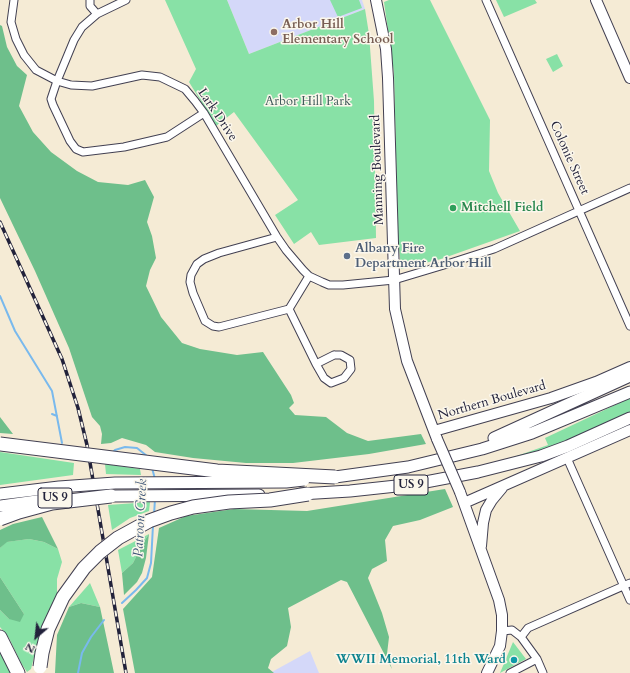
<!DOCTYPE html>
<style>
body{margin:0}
#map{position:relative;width:630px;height:673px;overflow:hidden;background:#f5ebd5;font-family:Cardo,serif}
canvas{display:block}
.north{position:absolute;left:16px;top:617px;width:40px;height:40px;-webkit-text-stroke:3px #fbf7ec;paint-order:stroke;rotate:208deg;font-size:11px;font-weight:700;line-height:16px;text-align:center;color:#22223b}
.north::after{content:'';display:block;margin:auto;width:14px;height:18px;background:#22223b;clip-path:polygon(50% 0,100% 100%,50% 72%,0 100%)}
</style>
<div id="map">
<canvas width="630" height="673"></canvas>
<div class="north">N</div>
</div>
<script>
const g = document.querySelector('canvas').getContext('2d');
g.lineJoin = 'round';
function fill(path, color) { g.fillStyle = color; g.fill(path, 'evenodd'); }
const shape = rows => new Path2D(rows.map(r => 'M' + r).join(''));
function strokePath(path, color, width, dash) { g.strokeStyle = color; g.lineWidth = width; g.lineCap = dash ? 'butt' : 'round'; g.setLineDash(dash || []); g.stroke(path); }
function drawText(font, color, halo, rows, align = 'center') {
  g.font = font + ' Cardo,serif'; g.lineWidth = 3; g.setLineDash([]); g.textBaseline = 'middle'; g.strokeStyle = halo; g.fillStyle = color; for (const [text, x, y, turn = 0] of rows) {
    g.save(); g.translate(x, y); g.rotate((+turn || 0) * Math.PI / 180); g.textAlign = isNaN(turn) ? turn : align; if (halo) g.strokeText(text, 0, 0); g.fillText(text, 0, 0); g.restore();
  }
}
fill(shape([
 [227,0,362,0,365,9,249,54],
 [310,651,319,673,270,673]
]), '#d4d8f9');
fill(shape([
 [165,0,227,0,249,54,365,9,369,34,374,101,376,238,319,245,311,232,294,244,275,215,298,200,234,112,216,126,189,82,196,69],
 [330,0,359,0,362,8,338,17],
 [389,0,430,0,490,120,489,171,498,193,520,231,441,259,401,269,398,236,394,73,384,2],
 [496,0,535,0,537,3,504,17],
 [557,54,563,66,553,72,546,59],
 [630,398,630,413,557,446,491,465,548,445,545,438],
 [0,452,74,463,73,475,0,485],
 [105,464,140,469,141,475,106,474],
 [150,502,149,511,130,518,112,530,108,505],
 [149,534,143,543,133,563,122,573,118,550],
 [29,539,44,542,58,549,62,562,57,579,57,594,46,617,36,649,31,669,27,672,21,663,9,638,0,627,0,610,9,619,24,614,0,577,0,548,6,542],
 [90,583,100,607,81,603,69,607],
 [513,642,526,659,500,673],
 [0,648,12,673,0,673]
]), '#88e1a6');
fill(shape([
 [0,25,2,26,7,47,17,66,27,75,19,106,33,132,51,152,77,171,98,182,128,185,145,180,154,197,147,222,152,236,156,258,150,270,146,286,161,317,182,343,200,349,237,355,263,352,291,395,294,403,289,408,295,415,326,417,347,433,368,441,421,434,426,444,369,454,293,463,246,463,193,458,155,452,146,445,122,438,111,443,101,444,102,434,100,426,92,417,69,348,35,271,0,198],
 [0,417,13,434,0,433],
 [445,489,453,507,420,520,393,526,385,540,387,561,372,569,368,578,382,613,389,637,387,654,392,669,347,582,341,580,288,608,291,627,287,646,271,659,268,668,274,673,135,673,123,609,152,577,159,528,186,516,234,509,307,511],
 [42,517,58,549,44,542,29,539,7,542,0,548,0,530,13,524],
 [149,534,146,558,142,573,137,582,124,595,122,573,133,563,143,543],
 [0,577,24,614,20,622,9,619,0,610],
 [81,603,100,607,114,673,55,673,57,635,69,607]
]), '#6ebf8b');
strokePath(shape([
 [0,296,15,331,52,391,62,443],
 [52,414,57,416],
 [112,453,115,450,125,447,137,448,147,456],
 [152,468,155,479],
 [154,515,155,499],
 [122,603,136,590,147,578,151,563,153,525],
 [78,673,82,653,91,637,104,620]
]), '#79b9ed', 2);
const street = shape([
 [14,0,11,22,16,39,24,55,36,70,57,81,71,85,92,86,142,75,160,77,185,89,195,101,204,113,277,237,286,250,303,270,309,276,322,282,329,285,343,285,394,280,444,265,494,249,630,188],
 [90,0,90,6,97,14],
 [126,0,97,14,82,27,74,40,57,81,51,99,53,105,70,141,76,149,83,152,124,147,167,137,204,113],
 [486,0,630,326],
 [277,237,219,253,204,259,197,264,191,275,190,282,193,293,205,321,213,326,219,327,289,309,309,276],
 [289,309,316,364],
 [334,355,341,355,350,360,351,369,344,378,331,383,324,378,316,364,334,355],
 [567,458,630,600],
 [502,631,512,630,521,637,537,659,543,673],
 [521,637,528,628,630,583],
 [510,673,537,659]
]);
const secondary = shape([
 [376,0,386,49,388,78,395,309,407,361,437,439],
 [596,0,630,78],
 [434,431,551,398,596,382,630,367],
 [460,492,499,600,502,615,502,631,500,646,487,673],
 [464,503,630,430],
 [481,546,483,523,486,510,492,500,502,488]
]);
const primary = shape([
 [494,438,630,376],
 [335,477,408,467,482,449,532,433,630,392],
 [300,494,350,491,415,484,478,472,541,456,568,446,630,418],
 [111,496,259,495]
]);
const highway = shape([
 [0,637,18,673]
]);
strokePath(street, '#424052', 9);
strokePath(secondary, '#424052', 12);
strokePath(primary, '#424052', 13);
strokePath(highway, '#424052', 15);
strokePath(street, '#fff', 7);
strokePath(secondary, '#fff', 10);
strokePath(primary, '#fff', 11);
strokePath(highway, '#fff', 13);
const rail = shape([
 [0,222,62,359,78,408,87,445,126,673]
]);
strokePath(rail, '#22223b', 3.5);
strokePath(rail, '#fbf7ec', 2, [6]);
const secondaryBridge = shape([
 [437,439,460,492]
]);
const primaryBridge = shape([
 [0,494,59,487,115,483,286,482,304,480],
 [0,506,51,499]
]);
const highwayBridge = shape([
 [0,444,217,471,335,477],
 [0,519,19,512,52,503,111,496],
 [40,667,42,653,48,629,63,597,84,568,100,552,118,538,149,521,171,513,193,507,229,502,270,500,308,494]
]);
strokePath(secondaryBridge, '#424052', 12, []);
strokePath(primaryBridge, '#424052', 13, []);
strokePath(highwayBridge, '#424052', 15, []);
strokePath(secondaryBridge, '#fff', 10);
strokePath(primaryBridge, '#fff', 11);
strokePath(highwayBridge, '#fff', 13);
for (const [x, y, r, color] of [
 [274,32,4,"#8d6e63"],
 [453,208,4,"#2e9e5b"],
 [347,256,4,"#5c6f8a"],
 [514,660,4,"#0f9aa8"]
]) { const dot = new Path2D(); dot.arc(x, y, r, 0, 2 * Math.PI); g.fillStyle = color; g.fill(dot); strokePath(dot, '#fbf7ec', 1.5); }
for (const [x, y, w] of [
 [411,485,34],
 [55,498,34]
]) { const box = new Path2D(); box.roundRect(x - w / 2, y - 10, w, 20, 3); g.fillStyle = '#fbf7ec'; g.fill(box); strokePath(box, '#22223b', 1); }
drawText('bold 12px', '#22223b', null, [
 ["US 9",411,485],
 ["US 9",55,498]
]);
drawText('bold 13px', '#785e54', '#fbf7ec', [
 ["Arbor Hill",282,25],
 ["Elementary School",282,40]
], 'left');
drawText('13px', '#415b5b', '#fbf7ec', [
 ["Arbor Hill Park",308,102]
]);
drawText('13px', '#22223b', '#fbf7ec', [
 ["Lark Drive",217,115,56],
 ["Colonie Street",569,158,66],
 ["Manning Boulevard",378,170,-92],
 ["Northern Boulevard",492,401,-16]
]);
drawText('bold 13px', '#27864d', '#fbf7ec', [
 ["Mitchell Field",461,208]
], 'left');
drawText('bold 13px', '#4e5e75', '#fbf7ec', [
 ["Albany Fire",355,249],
 ["Department Arbor Hill",355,264]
], 'left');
drawText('bold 13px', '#0d838f', '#fbf7ec', [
 ["WWII Memorial, 11th Ward",506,660]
], 'right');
drawText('italic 14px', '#405779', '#fbf7ec', [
 ["Patroon Creek",141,518,-87]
]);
</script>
